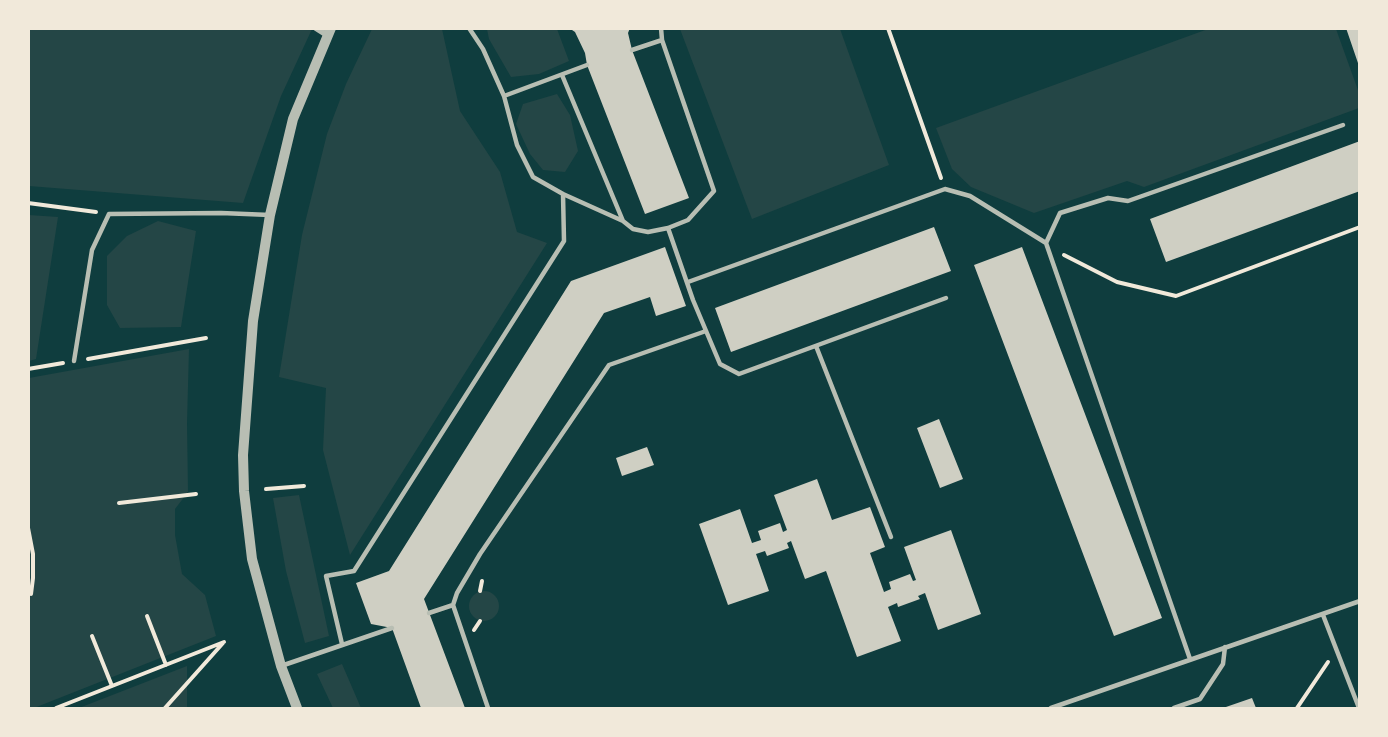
<!DOCTYPE html>
<style>
body{margin:0}
#map{position:relative;width:1388px;height:737px;overflow:hidden;background:#0f3d3e;font-family:"Fira Sans",sans-serif}
canvas{display:block}
.frame{position:absolute;inset:0;border:30px solid #f1e9da;pointer-events:none}
</style>
<div id="map">
<canvas width="1388" height="737"></canvas>
<div class="frame"></div>
</div>
<script>
const g = document.querySelector('canvas').getContext('2d');
g.lineJoin = 'round';
function fill(path, color) { g.fillStyle = color; g.fill(path, 'evenodd'); }
const shape = rows => new Path2D(rows.map(r => 'M' + r).join(''));
function strokePath(path, color, width, dash) { g.strokeStyle = color; g.lineWidth = width; g.lineCap = dash ? 'butt' : 'round'; g.setLineDash(dash || []); g.stroke(path); }
fill(shape([
 [28,29,29,28,312,29,281,96,243,203,29,186],
 [372,29,442,29,460,111,500,172,517,232,547,243,350,555,323,450,326,388,279,377,302,235,327,134,346,84],
 [487,29,557,29,569,61,539,74,511,77,489,39],
 [680,29,840,29,889,165,752,219],
 [1208,29,1336,29,1359,93,1359,108,1144,187,1127,181,1034,213,971,187,952,169,936,128],
 [557,94,570,115,578,151,565,172,543,170,530,154,516,124,523,104],
 [29,215,58,217,36,359,29,361],
 [158,221,196,231,181,327,120,328,107,305,107,256,127,236],
 [189,349,187,423,188,492,175,509,175,535,182,574,205,595,216,636,34,708,29,708,29,378],
 [299,495,329,636,305,643,286,571,273,498],
 '469 606a15 15 0 1 1 30 0a15 15 0 1 1-30 0Z',
 [342,664,361,708,333,708,317,674],
 [187,666,187,708,79,708]
]), '#244646');
fill(shape([
 [569,28,630,28,628,33,632,50,689,198,645,214,587,65,585,53,575,32],
 [1346,28,1360,28,1360,65,1359,66],
 [1360,141,1360,191,1166,262,1150,219],
 [934,227,951,271,731,352,715,308],
 [665,247,686,306,656,316,650,297,604,313,424,599,465,708,421,708,392,628,371,624,356,583,389,571,571,281],
 [1022,247,1162,618,1114,636,974,265],
 [939,419,963,479,940,488,917,428],
 [647,447,654,465,622,476,616,458],
 [817,479,832,520,870,507,885,547,870,553,884,592,891,589,889,582,910,574,913,581,916,580,904,547,951,530,981,614,938,630,925,593,918,596,920,599,898,607,897,603,888,607,901,641,857,657,826,571,805,579,791,541,787,543,789,548,767,556,765,551,756,554,769,591,728,605,699,524,740,509,752,543,761,540,758,531,780,523,783,532,787,530,774,495],
 [1252,698,1256,708,1223,708]
]), '#cfcfc3');
strokePath(shape([
 [888,28,941,178],
 [28,203,96,212],
 [1064,255,1117,282,1176,296,1360,227],
 [88,359,206,338],
 [28,369,63,363],
 [266,489,304,486],
 [119,503,196,494],
 [28,528,33,554,33,578,31,594],
 [480,591,482,581],
 [147,616,166,665],
 [474,630,480,621],
 [92,636,112,686],
 [56,708,224,642],
 [165,708,223,643],
 [1297,708,1328,662]
]), '#f1e9da', 4);
strokePath(shape([
 [469,28,483,49,504,96],
 [632,50,662,40],
 [562,75,623,221],
 [563,194,623,221,633,229,648,232,668,228,688,220,714,191,662,40,661,28],
 [668,228,693,300,720,364,739,374,946,298],
 [1046,243,1190,659],
 [688,282,945,189,970,196,1046,243,1060,213,1108,198,1128,201,1343,125],
 [816,346,891,537],
 [74,361,92,250,109,214,221,213,270,215],
 [429,613,453,605],
 [1323,615,1359,708],
 [342,644,326,576,354,571,564,241,563,194,533,177,517,145,504,96,587,65],
 [281,666,392,628],
 [488,708,453,605,457,593,480,554,609,365,706,331],
 [1051,708,1360,601],
 [1174,708,1200,699,1223,664,1225,647]
]), '#b8beb3', 4.5);
strokePath(shape([
 [316,28,327,35]
]), '#b8beb3', 6);
strokePath(shape([
 [297,708,281,666,252,559,244,491,243,455,253,321,270,215,293,119,331,28]
]), '#b8beb3', 10);
</script>
